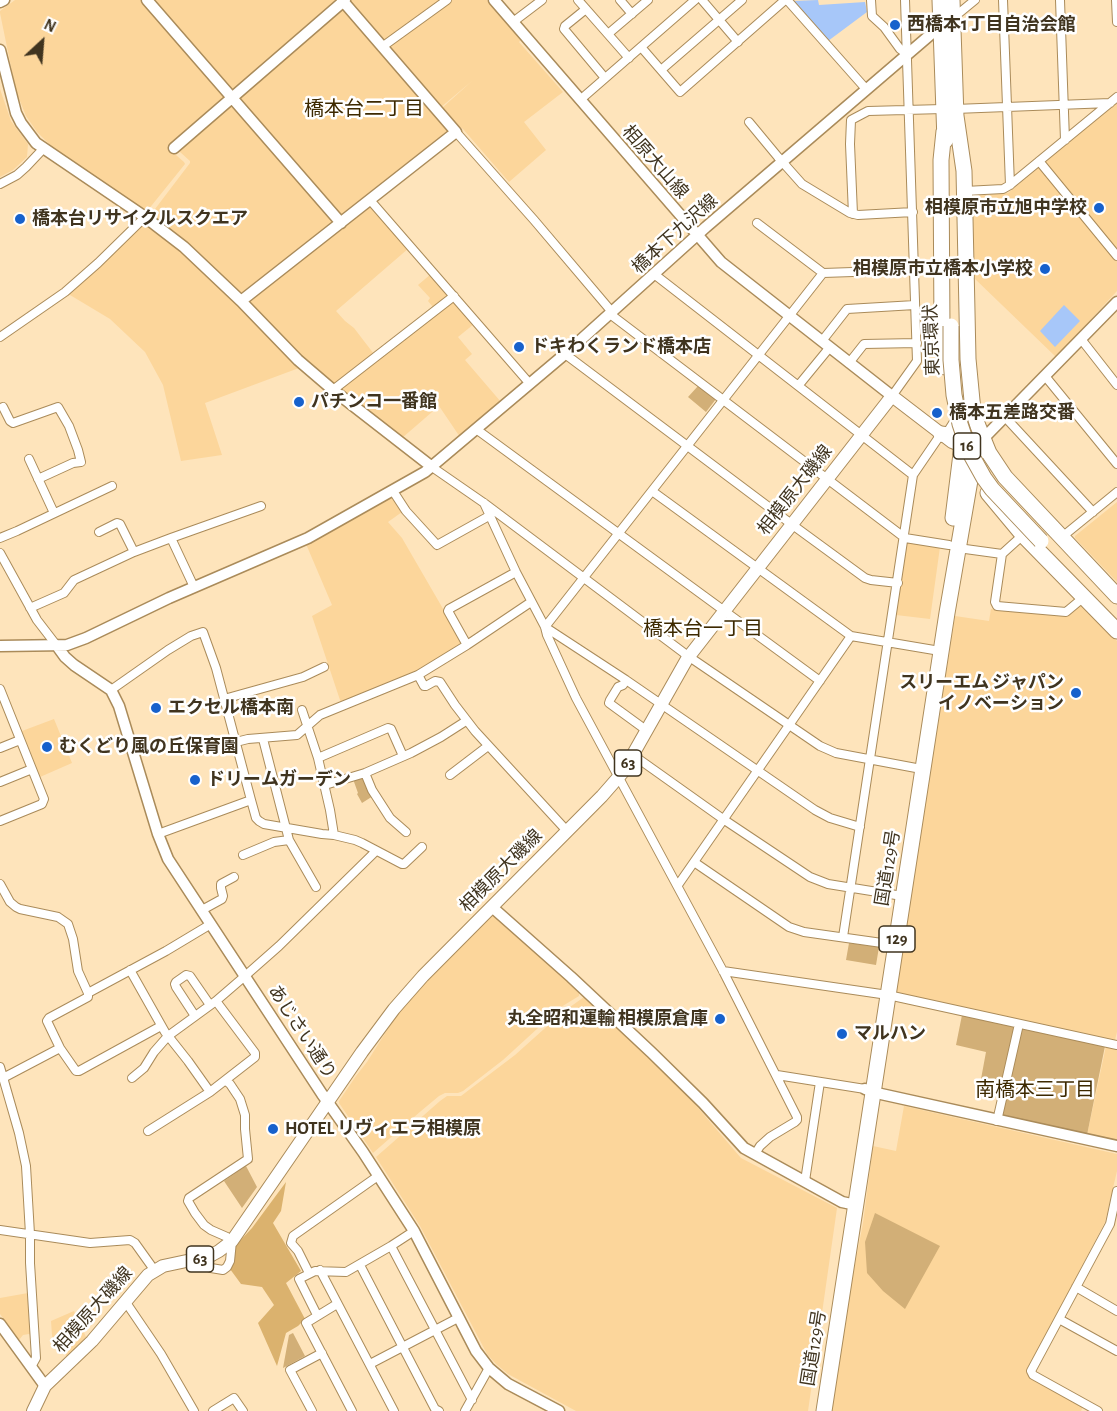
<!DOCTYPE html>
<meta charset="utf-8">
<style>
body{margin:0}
#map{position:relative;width:1117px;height:1411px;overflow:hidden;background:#fee4bb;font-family:"Alegreya Sans",sans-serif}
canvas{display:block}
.north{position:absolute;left:12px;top:12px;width:60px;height:60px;-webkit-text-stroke:4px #fff;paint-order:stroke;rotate:26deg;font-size:16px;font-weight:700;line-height:24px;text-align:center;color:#40341f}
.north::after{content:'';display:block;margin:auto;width:21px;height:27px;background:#40341f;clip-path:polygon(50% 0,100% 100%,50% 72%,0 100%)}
</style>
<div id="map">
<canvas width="1117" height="1411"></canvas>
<div class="north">N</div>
</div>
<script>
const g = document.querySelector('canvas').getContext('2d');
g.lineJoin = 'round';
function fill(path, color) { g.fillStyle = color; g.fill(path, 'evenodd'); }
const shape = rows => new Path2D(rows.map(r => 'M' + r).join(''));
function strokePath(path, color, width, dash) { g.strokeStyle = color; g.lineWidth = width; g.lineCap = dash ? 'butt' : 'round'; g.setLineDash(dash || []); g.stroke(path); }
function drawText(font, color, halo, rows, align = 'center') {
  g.font = font + ' "Alegreya Sans","Noto Sans JP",sans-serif'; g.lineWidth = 5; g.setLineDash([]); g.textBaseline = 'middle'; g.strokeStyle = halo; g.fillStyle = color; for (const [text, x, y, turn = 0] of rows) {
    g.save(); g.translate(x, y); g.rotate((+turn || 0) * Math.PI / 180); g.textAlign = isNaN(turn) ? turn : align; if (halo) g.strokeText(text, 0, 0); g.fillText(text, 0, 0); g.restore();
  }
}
fill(shape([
 [15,0,487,0,521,40,519,42,563,92,524,122,546,150,509,182,463,129,456,124,442,108,472,81,434,113,450,132,342,216,231,92,168,148,184,162,185,164,148,210,146,211,53,148,37,132,26,116,16,91,0,13,0,11],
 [0,89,11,121,28,144,27,157,13,170,0,177],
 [1117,103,1117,252,1044,164,1045,162],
 [229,106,234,107,334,220,333,225,244,293,240,292,197,252,153,215,152,213,190,163,190,161,180,152,180,150],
 [1042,167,1117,260,1117,291,1056,357,974,278,973,196,1008,193,1038,168],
 [371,204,409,248,336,311,345,321,354,328,377,358,437,312,428,301,430,298,418,285,431,274,474,324,458,337,472,354,465,360,501,402,460,437,439,406,402,438,310,365,248,301],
 [145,217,209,275,299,368,205,403,222,455,181,461,163,385,145,352,110,319,65,292],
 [390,497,393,498,402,512,388,522,402,538,464,645,416,673,341,703,312,616,332,605,306,544],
 [1117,502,1117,582,1075,538,1075,536],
 [909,542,940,547,930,619,896,615,907,543],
 [1081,604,1117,641,1117,1032,1115,1040,896,993,955,616,989,621,991,609,1069,616],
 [54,719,72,763,40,777,22,731],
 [492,913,561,975,579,993,579,996,561,1007,503,1060,463,1091,458,1093,445,1093,439,1096,421,1111,373,1153,339,1103,339,1101,356,1076,367,1062,401,1008,432,973],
 [584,997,687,1095,741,1158,837,1208,808,1411,576,1411,508,1374,496,1364,487,1354,420,1226,376,1157,440,1101,447,1096,461,1096,515,1055,563,1012],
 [1106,1046,1117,1048,1117,1141,1087,1135],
 [904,1106,1117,1154,1117,1171,1105,1222,1027,1371,1029,1377,1083,1407,1081,1411,831,1411,851,1285,863,1223,873,1146,896,1151],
 [28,1293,32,1336,29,1334,23,1335,19,1340,0,1314,0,1298],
 [74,1311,86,1337,67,1357,59,1345,53,1349,51,1321]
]), '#fcd69b');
fill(shape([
 [698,386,716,399,706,412,688,397],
 [361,777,364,778,373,796,362,803,357,794,358,793,353,779],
 [849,943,879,947,876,965,846,960],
 [962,1015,1015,1027,1002,1084,981,1079,986,1052,956,1045],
 [1022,1028,1105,1046,1087,1135,1003,1115,1001,1114],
 [246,1166,257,1187,242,1208,224,1181],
 [875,1213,940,1246,905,1309,883,1291,867,1273,865,1242],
 [293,1333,305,1356,283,1368,289,1335]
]), '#d2af77');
fill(shape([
 [286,1182,281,1211,273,1223,301,1271,286,1283,305,1319,298,1326,286,1333,277,1366,258,1323,274,1305,262,1287,241,1284,230,1269,236,1245,252,1228]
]), '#dbb26e');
fill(shape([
 [818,0,819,5,865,2,867,12,828,41,793,1],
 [1064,305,1080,321,1055,347,1040,331]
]), '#a7c7f9');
const street = shape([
 [578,0,629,58],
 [620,0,632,14],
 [702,0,738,42],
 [786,0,789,2,866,89],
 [871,0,872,16,884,27,900,49,907,54],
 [1003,0,1010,185],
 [1060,0,1065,140],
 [1116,0,1117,22],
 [586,9,565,26,564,29,605,78],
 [953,18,975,0],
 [513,22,542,0],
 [608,34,648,0],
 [382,47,447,0],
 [641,47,680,92,785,0],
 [661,70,742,0],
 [580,100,695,0],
 [955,109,1110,103],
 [749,122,778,157,802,184,850,213,858,215,913,212],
 [456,132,534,220,612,312],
 [1039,161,1117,256],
 [0,184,17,175,26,167,43,149],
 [965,191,1003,189,1010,185,1117,97],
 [370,200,530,384],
 [853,214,850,144,851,120,868,111,943,109],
 [757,223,823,273],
 [654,274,913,475],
 [610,314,905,538,949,545],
 [0,337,65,292,98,263,145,217],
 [1081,339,1117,385],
 [822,341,847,309,915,305],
 [565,354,794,526,865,578,871,580,898,583],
 [849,363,864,344,917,343],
 [1045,376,1117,464],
 [798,386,830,347],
 [333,390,454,296],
 [892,396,917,361,905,0],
 [3,407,10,421,13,423,58,407,69,426,78,450,81,462,73,463,38,479],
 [1005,417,1093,512],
 [476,429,820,681],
 [29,459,54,513],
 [432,467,484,503,688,656,820,746,836,753,916,768],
 [393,491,406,511,437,545,489,516],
 [652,491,851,636,934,650],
 [484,503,516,572,545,627,547,635,576,698,723,971,797,1117,797,1120,795,1122,770,1137,760,1146,755,1154],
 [99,532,117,523,120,524,134,552],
 [1062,537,1117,492],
 [0,538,17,531,112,486],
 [171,538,194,587],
 [958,548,1002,554,1023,535],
 [0,553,37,620,57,646],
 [1002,554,995,602,997,606,1066,612,1084,597],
 [30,608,64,593,74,580,134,552,171,538,261,506],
 [467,645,448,611,449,609,516,572],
 [418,675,424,686,426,686,435,681,440,682,455,705,475,731,567,831],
 [626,680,623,685,618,687,610,700,609,703,646,730],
 [0,689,44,799,42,804,0,821],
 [111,690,168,650,191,636,203,632,216,668,251,800,256,818,259,821,264,824,322,834,334,835,355,840,362,843,402,864,404,864,422,847],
 [224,699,303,677,324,667],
 [302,710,318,758,330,810,334,835],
 [263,739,289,840,316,887],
 [236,742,248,739,297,735,320,715,418,675,467,645,531,602],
 [0,748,20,740],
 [633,755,723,819,810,877,828,884,896,895],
 [318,758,388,728,391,729,403,756],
 [365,773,372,790,390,818,406,832],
 [450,775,488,746],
 [0,782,32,769],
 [325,785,365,773,411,753,441,737,466,721],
 [860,827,830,818,815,810,626,680,545,627,823,273,942,269],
 [158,834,251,800],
 [243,855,274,842,289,840],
 [694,862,789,927,804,932,889,944],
 [0,884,10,902,16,907,20,909,58,917,68,924,73,939,78,971,88,993,166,951,211,924],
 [678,885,851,636],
 [202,910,222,899,223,896,221,888,221,884,234,877],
 [843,937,913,475,941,434],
 [130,970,165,1032,188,1061,210,1092],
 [723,971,881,994],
 [88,993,88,997,49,1018,47,1021,60,1048,76,1071,79,1071,161,1026],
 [888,995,1117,1045],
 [195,1016,176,987,175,984,176,982,186,975,190,976,210,1005],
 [0,1067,19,1133,26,1166,30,1234,30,1263,36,1358,31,1367],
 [777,1075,865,1089],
 [3,1078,60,1048],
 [132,1078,144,1068,154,1052,168,1036,216,1001,245,976,279,946,376,851],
 [997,1121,1019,1024],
 [148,1131,210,1092,255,1057,255,1053,216,1001],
 [805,1181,820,1082],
 [0,1230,90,1243,130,1240,135,1243,155,1271],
 [391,1246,472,1400],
 [197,1260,201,1264,211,1268,223,1270,227,1267,230,1261,232,1241,227,1237,211,1230,204,1225,195,1213,188,1201,189,1198,248,1159,245,1129,245,1115,240,1099,230,1084,226,1081],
 [360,1265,435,1409,439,1411],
 [320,1270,394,1411],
 [309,1273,298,1251,291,1243,293,1236,378,1176],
 [1076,1287,1117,1311],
 [125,1301,161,1354,194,1411],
 [337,1304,306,1323,352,1411],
 [317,1315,299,1279,315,1271,346,1272,391,1246,414,1231],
 [1059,1319,1117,1351],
 [370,1364,458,1318],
 [213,1411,234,1398,243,1411],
 [312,1411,290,1370,322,1353],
 [465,1411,489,1368],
 [1098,1411,1033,1375,1031,1371,1110,1224,1117,1191]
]);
const secondary = shape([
 [147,0,341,223],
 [494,0,721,262,892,396],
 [0,2,4,0],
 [0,50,16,113,21,123,36,143,145,217,184,247,241,301,298,360,333,390,432,467],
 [174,148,345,0],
 [241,301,456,132,342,0],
 [982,440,1117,302],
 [0,646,67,645,86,638,169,598,308,538,425,472,565,354,706,227,944,23],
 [57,646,65,657,74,665,111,690,119,706,158,834,168,859,322,1094,363,1152,414,1231,476,1351,489,1368,508,1384,559,1411],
 [492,907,571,977,652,1053,703,1103,744,1148,842,1202,856,1205],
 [865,1089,881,1094,1117,1146],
 [0,1324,45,1386]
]);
const primary = shape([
 [33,1411,45,1386,92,1341,148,1275,163,1266,210,1256,219,1251,232,1241,362,1052,394,1009,423,976,602,796,623,772,687,659,892,396,952,442,962,446,969,446]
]);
const highway = shape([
 [940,0,945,141],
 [952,0,956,117],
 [955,109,964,171,968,359,973,411,978,426,989,453,1005,477,1117,596],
 [944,131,941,160,942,332,945,367],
 [941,434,948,435,951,433,956,425],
 [988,493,1023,535,1117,631],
 [953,518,962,446],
 [824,1411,947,613,973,463,982,440]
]);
strokePath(street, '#aa8b5a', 10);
strokePath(secondary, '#aa8b5a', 13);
strokePath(primary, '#aa8b5a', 14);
strokePath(highway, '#aa8b5a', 17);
strokePath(street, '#fff', 8);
strokePath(secondary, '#fff', 10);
strokePath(primary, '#fff', 12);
strokePath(highway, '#fff', 15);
const highwayBridge = shape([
 [951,326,951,360,954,395,960,424,969,451,984,478,992,489,1041,541]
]);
strokePath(highwayBridge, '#aa8b5a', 17, []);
strokePath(highwayBridge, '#fff', 15);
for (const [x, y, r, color] of [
 [895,25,6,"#1761cc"],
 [1099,208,6,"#1761cc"],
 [20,219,6,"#1761cc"],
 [1045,269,6,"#1761cc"],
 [519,347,6,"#1761cc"],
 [299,402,6,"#1761cc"],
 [937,413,6,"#1761cc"],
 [1076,693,6,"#1761cc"],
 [156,708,6,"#1761cc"],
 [47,747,6,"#1761cc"],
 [195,780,6,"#1761cc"],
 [720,1019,6,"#1761cc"],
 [842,1034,6,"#1761cc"],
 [273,1129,6,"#1761cc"]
]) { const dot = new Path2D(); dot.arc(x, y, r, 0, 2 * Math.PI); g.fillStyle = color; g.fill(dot); strokePath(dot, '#fff', 2); }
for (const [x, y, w] of [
 [967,446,27],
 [628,763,27],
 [897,939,36],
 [200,1259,27]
]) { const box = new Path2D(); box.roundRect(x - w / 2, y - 13, w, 26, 4.5); g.fillStyle = '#fff'; g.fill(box); strokePath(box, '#40341f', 1.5); }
drawText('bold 16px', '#40341f', null, [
 ["16",967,446],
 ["63",628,763],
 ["129",897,939],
 ["63",200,1259]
]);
drawText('bold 18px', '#40341f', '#fff', [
 ["西橋本1丁目自治会館",907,25],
 ["相模原市立旭中学校",1087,208,"right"],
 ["橋本台リサイクルスクエア",32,219],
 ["相模原市立橋本小学校",1033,269,"right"],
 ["ドキわくランド橋本店",531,347],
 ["パチンコ一番館",311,402],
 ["橋本五差路交番",949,413],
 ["スリーエム ジャパン",1064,683,"right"],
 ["イノベーション",1064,704,"right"],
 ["エクセル橋本南",168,708],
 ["むくどり風の丘保育園",59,747],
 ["ドリームガーデン",207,780],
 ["丸全昭和運輸 相模原倉庫",708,1019,"right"],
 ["マルハン",854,1034],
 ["HOTEL リヴィエラ相模原",285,1129]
], 'left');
drawText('18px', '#40341f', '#fff', [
 ["相原大山線",655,162,49],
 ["橋本下九沢線",675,234,-42],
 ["東京環状",932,340,-92],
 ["相模原大磯線",795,490,-52],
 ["国道129号",888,868,-81],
 ["相模原大磯線",501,871,-45],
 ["あじさい通り",302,1032,57],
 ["相模原大磯線",93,1310,-48],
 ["国道129号",814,1348,-81]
]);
drawText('20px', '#3d2900', '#fff', [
 ["橋本台二丁目",364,109],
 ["橋本台一丁目",703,629],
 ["南橋本三丁目",1035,1090]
]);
</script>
